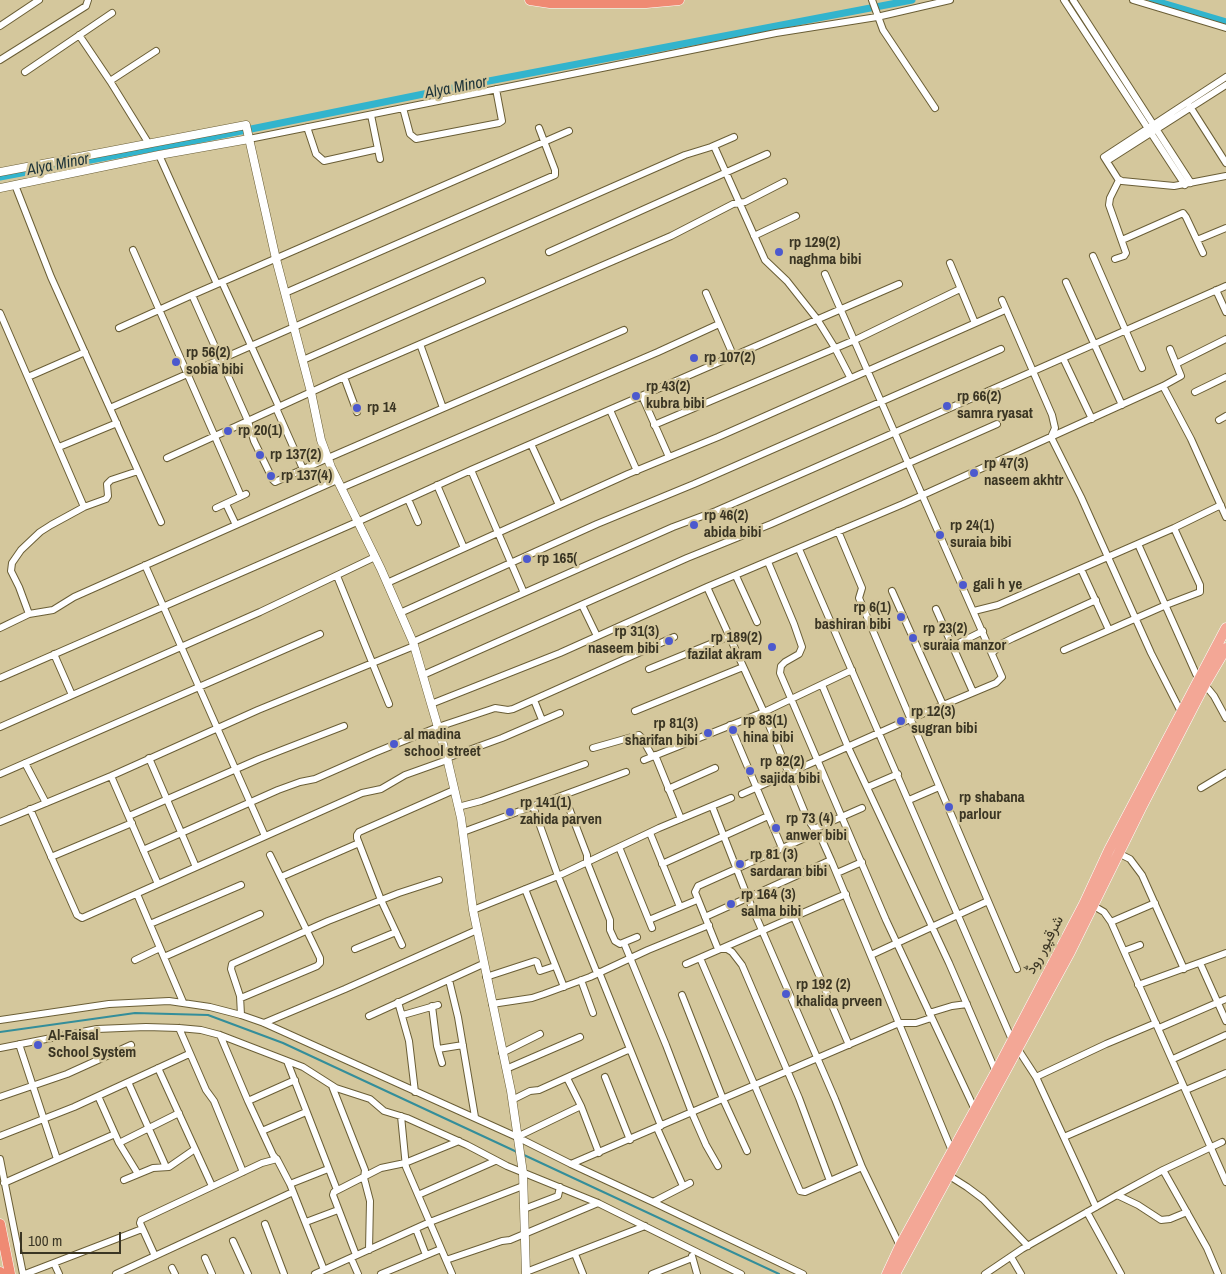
<!DOCTYPE html>
<meta charset="utf-8">
<style>
body{margin:0}
#map{position:relative;width:1226px;height:1274px;overflow:hidden;background:#d4c79c;font-family:"Archivo Narrow",sans-serif}
canvas{display:block}
.scale{position:absolute;left:20px;top:1232px;width:101px;height:22px;box-sizing:border-box;border:2px solid #3a3523;border-top:0;padding-left:6px;font-size:15px;line-height:18px;white-space:nowrap;color:#3a3523;-webkit-text-stroke:4px #d4c79c;paint-order:stroke}
</style>
<div id="map">
<canvas width="1226" height="1274"></canvas>
<div class="scale">100 m</div>
</div>
<script>
const g = document.querySelector('canvas').getContext('2d');
g.lineJoin = 'round';
const shape = rows => new Path2D(rows.map(r => 'M' + r).join(''));
function strokePath(path, color, width, dash) { g.strokeStyle = color; g.lineWidth = width; g.lineCap = dash ? 'butt' : 'round'; g.setLineDash(dash || []); g.stroke(path); }
function drawText(font, color, halo, rows, align = 'center') {
  g.font = font + ' "Archivo Narrow",Vazirmatn,sans-serif'; g.lineWidth = 5; g.setLineDash([]); g.textBaseline = 'middle'; g.strokeStyle = halo; g.fillStyle = color; for (const [text, x, y, turn = 0] of rows) {
    g.save(); g.translate(x, y); g.rotate((+turn || 0) * Math.PI / 180); g.textAlign = isNaN(turn) ? turn : align; if (halo) g.strokeText(text, 0, 0); g.fillText(text, 0, 0); g.restore();
  }
}
strokePath(shape([
 [0,1032,135,1013,208,1015,283,1043,517,1152],
 [524,1155,779,1274]
]), '#348e9a', 2);
strokePath(shape([
 [1152,0,1226,22],
 [0,177,197,140,468,85,912,0]
]), '#32b4cd', 7);
const minor = shape([
 [872,0,883,30,935,108],
 [1064,0,1185,185],
 [1073,0,1191,183],
 [1133,0,1226,28],
 [0,26,39,0],
 [79,35,110,81,149,144],
 [0,60,86,6,88,0],
 [25,72,112,13],
 [1226,77,1104,157,1118,179,1122,181,1174,186,1226,176],
 [110,81,156,51],
 [1189,105,1226,163],
 [403,108,410,134,416,139,499,123,502,121,496,89],
 [371,115,380,159],
 [307,127,316,154,324,161,378,149],
 [249,139,776,33,877,17,950,0],
 [714,146,765,260,787,281,817,319,835,348,850,377],
 [159,155,217,284],
 [1107,161,1226,85],
 [15,185,51,277,161,522],
 [754,236,796,216],
 [1122,240,1183,213,1186,217,1203,253],
 [1197,240,1226,228],
 [133,250,241,496],
 [549,252,767,154],
 [1093,256,1142,368],
 [1115,259,1124,256,1126,253,1109,205,1110,198,1119,180],
 [950,263,975,323],
 [222,282,279,407],
 [1066,282,1122,405],
 [1216,290,1226,312],
 [285,293,555,175,555,170,539,128],
 [706,293,733,355],
 [192,295,248,421,254,441,273,480,275,482,328,458,624,330],
 [1002,300,1052,415,1055,428,1051,437,1081,497,1151,653,1181,712],
 [0,313,84,507],
 [119,328,192,295,569,131],
 [420,344,443,408],
 [1063,358,1092,419],
 [303,360,482,281],
 [1176,364,1226,339],
 [28,377,85,352],
 [344,377,357,412],
 [1163,386,1191,439,1226,517],
 [1195,392,1226,377],
 [642,396,669,457],
 [110,408,685,155,711,147,734,137],
 [276,408,303,469],
 [610,410,637,471],
 [1219,420,1226,416],
 [654,425,857,339,960,289],
 [531,444,559,505],
 [59,447,117,423],
 [167,458,344,377,671,236,733,204,745,202,784,182],
 [471,470,524,593],
 [437,485,464,548],
 [341,488,658,352,719,324],
 [408,499,418,522],
 [226,504,236,525],
 [216,508,246,494],
 [838,531,862,588,859,598,1017,969],
 [1138,544,1196,674,1214,696,1226,718],
 [799,549,1012,1040,1036,1077,1096,1207],
 [768,562,794,624,802,647,799,654,785,662,781,666,780,673,886,920,975,1110],
 [145,565,265,836],
 [1081,569,1109,630],
 [337,576,389,704],
 [736,576,757,622],
 [387,583,628,474,718,437,1005,310],
 [707,587,762,708,807,818,822,840,831,860,952,1151],
 [892,591,943,705],
 [582,605,597,636],
 [936,609,973,692],
 [974,611,998,605,1174,528,1221,505],
 [400,613,597,524,694,484,1001,349],
 [29,614,19,587,11,571,12,563,21,550,40,532,51,525,84,507,106,499,108,496,107,484,111,480,138,471],
 [0,628,29,614,53,610,74,597,337,480],
 [413,642,673,527,716,511,812,469,1226,286],
 [953,646,983,631],
 [1064,650,1166,605,1200,592,1200,585,1174,528],
 [992,653,1003,643,1013,638,1096,600],
 [54,654,72,695],
 [649,669,730,636],
 [423,675,687,558,771,524,997,424],
 [0,678,357,522,471,470,899,284],
 [822,685,848,747,949,963,996,1072],
 [534,700,542,720],
 [431,704,560,653,707,587,903,504,1163,386,1181,376,1170,349],
 [635,711,743,667],
 [730,725,782,848],
 [0,727,260,612,375,557],
 [593,748,639,735,642,738,652,756],
 [655,755,681,819],
 [149,758,196,867],
 [447,758,502,738,560,713],
 [644,760,764,712,852,670],
 [25,763,46,803],
 [0,774,320,634],
 [111,776,158,884],
 [868,787,898,774],
 [1201,788,1226,773],
 [668,789,715,768],
 [742,794,910,719,996,683,1002,677,825,274],
 [564,795,587,855,587,862,610,920,610,930,615,941,620,944,637,937],
 [909,800,939,787],
 [533,806,558,876,597,973],
 [712,806,748,898,835,1099,862,1167,900,1246],
 [458,807,481,801,585,764],
 [30,809,77,915,82,918,362,793,381,789,405,775,447,760],
 [129,816,259,759,344,726],
 [0,822,111,776,258,710,414,646],
 [814,829,862,808],
 [463,832,626,772],
 [650,833,680,907],
 [816,833,698,886,695,892,718,949,727,949,732,952,742,965,799,1098,830,1181],
 [619,847,652,928],
 [143,850,278,790,300,782,315,779,374,753,438,727,495,708,508,710,513,709,674,637],
 [1116,852,1130,859,1142,875,1184,969],
 [51,857,132,823],
 [662,864,768,816],
 [837,873,862,862],
 [281,877,359,843],
 [525,889,564,987],
 [137,894,183,1002],
 [1092,905,1104,912,1111,922,1226,1182],
 [473,910,558,876,659,828,731,798],
 [705,917,831,860],
 [794,917,849,1045],
 [649,920,697,900],
 [1111,922,1155,903],
 [150,924,241,885],
 [624,943,666,1045,692,1113,706,1145,718,1166],
 [402,945,381,900,357,838,357,835,359,832,454,790],
 [355,949,396,932],
 [1124,951,1140,945],
 [871,955,988,901],
 [164,957,260,914],
 [700,958,800,1191,805,1192,862,1167],
 [135,960,160,948],
 [1200,963,1226,1021],
 [686,964,846,894],
 [599,972,661,1126],
 [486,977,535,961,537,962,540,971,555,966],
 [449,980,458,1017,475,1117],
 [581,980,593,1013],
 [1138,985,1226,953],
 [682,995,723,1099,747,1151],
 [241,998,317,966,320,963,320,958,307,931,270,855],
 [398,1002,409,1041,415,1092],
 [492,1004,532,998,544,994,590,977,648,950,709,925],
 [432,1006,437,1046,442,1063],
 [929,1013,952,1006,967,1004],
 [241,1015,240,996,231,969,232,964,328,921,399,893,439,880],
 [403,1015,438,1005],
 [369,1016,483,964],
 [0,1020,109,1004,169,1001,210,1007,241,1015,264,1023,517,1137,571,1164,653,1202,803,1274],
 [264,1023,345,989,477,930],
 [179,1028,206,1090,214,1101,243,1172],
 [1159,1028,1226,999],
 [220,1035,248,1101,273,1155,278,1161,290,1184,324,1270],
 [19,1044,57,1159],
 [0,1048,97,1029,146,1027,179,1028,201,1030,220,1035,303,1067,336,1088,370,1099,384,1111,407,1118,467,1145,507,1166,598,1203,741,1274],
 [438,1049,463,1045],
 [502,1053,540,1034],
 [1173,1059,1226,1035],
 [287,1061,337,1190],
 [158,1068,212,1186],
 [506,1069,580,1037],
 [605,1077,630,1140],
 [1036,1077,1106,1044,1156,1023],
 [567,1078,581,1106,599,1153],
 [128,1082,166,1167],
 [332,1086,365,1170,364,1178,370,1201,369,1250],
 [1186,1090,1226,1073],
 [98,1096,119,1143,138,1174],
 [0,1097,67,1074,131,1045],
 [512,1100,530,1091,539,1090,630,1049],
 [248,1101,295,1080],
 [401,1116,406,1167,452,1274],
 [657,1128,683,1186],
 [262,1131,306,1112],
 [0,1136,74,1107,189,1054],
 [517,1137,581,1106],
 [1064,1137,1183,1085],
 [119,1143,179,1113],
 [0,1159,23,1274],
 [571,1164,899,1023,916,1023,931,1018],
 [1163,1170,1207,1248,1218,1274],
 [948,1175,967,1187,983,1199,1028,1246],
 [124,1180,153,1168,169,1167,195,1149],
 [4,1183,115,1134],
 [290,1184,328,1169],
 [418,1195,495,1161],
 [1117,1195,1138,1205,1161,1220,1170,1219,1187,1212],
 [653,1202,690,1183],
 [524,1209,558,1196,560,1187],
 [1087,1212,1121,1274],
 [306,1222,338,1210],
 [265,1224,284,1274],
 [416,1229,426,1255],
 [233,1241,248,1274],
 [575,1254,583,1274],
 [356,1255,333,1195,334,1192,381,1168,405,1163,459,1141],
 [155,1256,140,1223,141,1220,262,1163,277,1159],
 [692,1256,697,1274],
 [1011,1257,1021,1274],
 [205,1258,212,1274],
 [351,1258,358,1274],
 [446,1260,502,1241,510,1240,598,1203],
 [54,1263,59,1274],
 [172,1268,175,1274],
 [526,1272,645,1226],
 [25,1274,142,1229],
 [116,1274,293,1192],
 [315,1274,430,1222,523,1186],
 [381,1274,441,1249],
 [652,1274,692,1258],
 [985,1274,1022,1249,1117,1195,1163,1170,1222,1142]
]);
const tertiary = shape([
 [0,172,246,125,276,259,311,392,321,440,331,467,381,569,413,642,447,758,461,818,473,910,511,1091,523,1173,526,1274],
 [0,188,159,155,249,139]
]);
const primary = shape([
 [887,1274,900,1246,996,1072,1084,904,1109,850,1226,628],
 [895,1274,1070,952,1141,808,1205,684,1226,648]
]);
const trunk = shape([
 [530,0,550,3,646,3,679,0],
 [0,1224,10,1274],
 [0,1272,0,1274]
]);
strokePath(minor, '#6a5e36', 8);
strokePath(tertiary, '#6a5e36', 9);
strokePath(primary, '#fff', 11);
strokePath(trunk, '#fff', 11);
strokePath(minor, '#fff', 6);
strokePath(tertiary, '#fff', 8);
strokePath(primary, '#f3a796', 10);
strokePath(trunk, '#ef8a73', 10);
for (const [x, y, r, color] of [
 [779,252,5,"#4c59ce"],
 [694,358,5,"#4c59ce"],
 [176,362,5,"#4c59ce"],
 [636,396,5,"#4c59ce"],
 [947,406,5,"#4c59ce"],
 [357,408,5,"#4c59ce"],
 [228,431,5,"#4c59ce"],
 [260,455,5,"#4c59ce"],
 [974,473,5,"#4c59ce"],
 [271,476,5,"#4c59ce"],
 [694,525,5,"#4c59ce"],
 [940,535,5,"#4c59ce"],
 [527,559,5,"#4c59ce"],
 [963,585,5,"#4c59ce"],
 [901,617,5,"#4c59ce"],
 [913,638,5,"#4c59ce"],
 [669,641,5,"#4c59ce"],
 [772,647,5,"#4c59ce"],
 [901,721,5,"#4c59ce"],
 [733,730,5,"#4c59ce"],
 [708,733,5,"#4c59ce"],
 [394,744,5,"#4c59ce"],
 [750,771,5,"#4c59ce"],
 [949,807,5,"#4c59ce"],
 [510,812,5,"#4c59ce"],
 [776,828,5,"#4c59ce"],
 [740,864,5,"#4c59ce"],
 [731,904,5,"#4c59ce"],
 [786,994,5,"#4c59ce"],
 [38,1045,5,"#4c59ce"]
]) { const dot = new Path2D(); dot.arc(x, y, r, 0, 2 * Math.PI); g.fillStyle = color; g.fill(dot); strokePath(dot, '#d4c79c', 2); }
drawText('bold 15px', '#3a3523', '#d4c79c', [
 ["rp 129(2)",789,243],
 ["naghma bibi",789,260],
 ["rp 56(2)",186,353],
 ["sobia bibi",186,370],
 ["rp 107(2)",704,358],
 ["rp 43(2)",646,387],
 ["kubra bibi",646,404],
 ["rp 66(2)",957,397],
 ["samra ryasat",957,414],
 ["rp 14",367,408],
 ["rp 20(1)",238,431],
 ["rp 137(2)",270,455],
 ["rp 47(3)",984,464],
 ["naseem akhtr",984,481],
 ["rp 137(4)",281,476],
 ["rp 46(2)",704,516],
 ["abida bibi",704,533],
 ["rp 24(1)",950,526],
 ["suraia bibi",950,543],
 ["rp 165(",537,559],
 ["gali h ye",973,585],
 ["rp 6(1)",891,608,"right"],
 ["bashiran bibi",891,625,"right"],
 ["rp 23(2)",923,629],
 ["suraia manzor",923,646],
 ["rp 31(3)",659,632,"right"],
 ["naseem bibi",659,649,"right"],
 ["rp 189(2)",762,638,"right"],
 ["fazilat akram",762,655,"right"],
 ["rp 12(3)",911,712],
 ["sugran bibi",911,729],
 ["rp 83(1)",743,721],
 ["hina bibi",743,738],
 ["rp 81(3)",698,724,"right"],
 ["sharifan bibi",698,741,"right"],
 ["al madina",404,735],
 ["school street",404,752],
 ["rp 82(2)",760,762],
 ["sajida bibi",760,779],
 ["rp shabana",959,798],
 ["parlour",959,815],
 ["rp 141(1)",520,803],
 ["zahida parven",520,820],
 ["rp 73 (4)",786,819],
 ["anwer bibi",786,836],
 ["rp 81 (3)",750,855],
 ["sardaran bibi",750,872],
 ["rp 164 (3)",741,895],
 ["salma bibi",741,912],
 ["rp 192 (2)",796,985],
 ["khalida prveen",796,1002],
 ["Al-Faisal",48,1036],
 ["School System",48,1053]
], 'left');
drawText('15px', '#3a3523', '#d4c79c', [
 ["شرقپور روڈ",1045,945,-62]
]);
drawText('italic 16px', '#1e3439', '#d4c79c', [
 ["Alya Minor",456,88,-11],
 ["Alya Minor",58,165,-11]
]);
</script>
